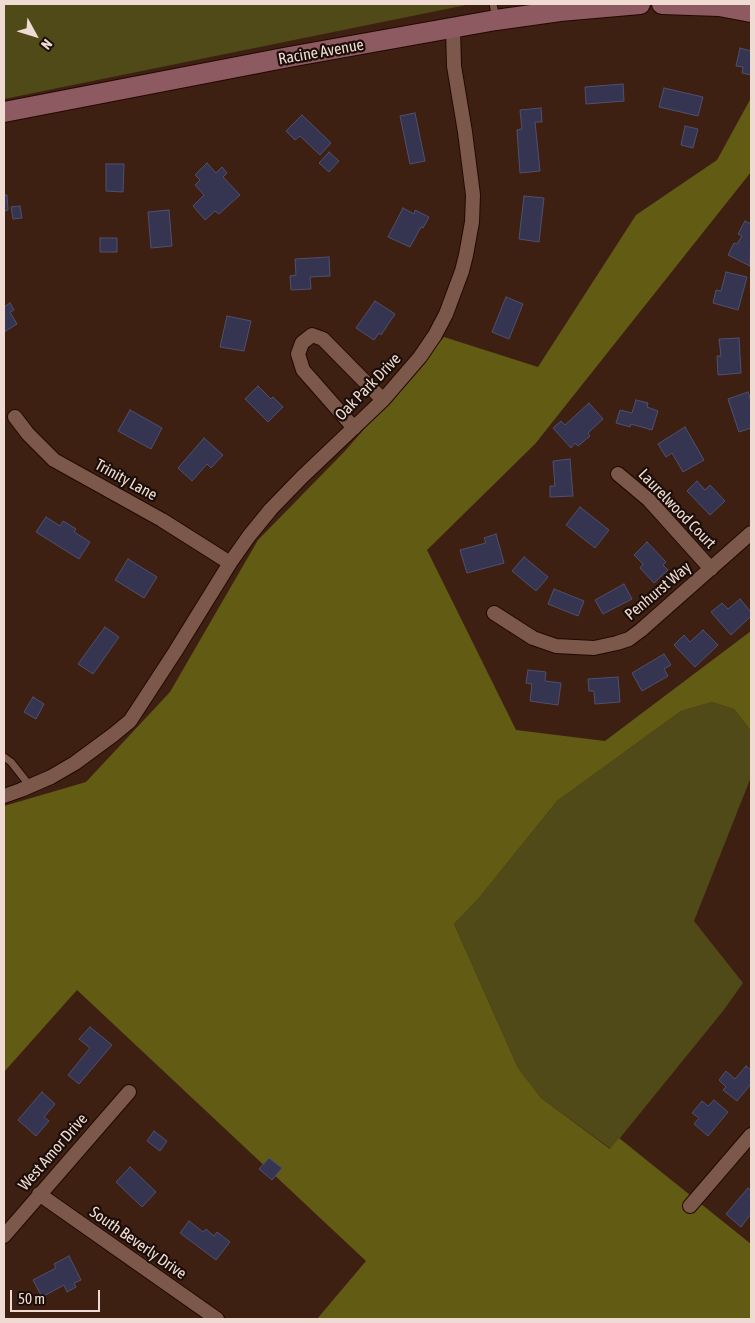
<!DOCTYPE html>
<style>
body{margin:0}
#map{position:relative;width:755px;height:1323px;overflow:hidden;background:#3e2013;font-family:"Asap Condensed",sans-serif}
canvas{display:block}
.frame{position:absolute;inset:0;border:5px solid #f0dbd3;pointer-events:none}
.north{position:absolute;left:10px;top:10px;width:50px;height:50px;-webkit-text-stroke:4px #1b0e09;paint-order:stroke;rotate:129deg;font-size:14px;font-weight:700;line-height:20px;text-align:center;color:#f0dbd3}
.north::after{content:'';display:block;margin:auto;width:18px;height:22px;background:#f0dbd3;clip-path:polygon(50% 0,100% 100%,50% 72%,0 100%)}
.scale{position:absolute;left:10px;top:1290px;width:90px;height:22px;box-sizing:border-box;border:2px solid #f0dbd3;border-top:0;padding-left:6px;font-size:15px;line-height:18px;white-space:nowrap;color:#f0dbd3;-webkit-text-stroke:4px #1b0e09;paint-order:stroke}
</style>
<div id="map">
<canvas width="755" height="1323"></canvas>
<div class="frame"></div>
<div class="north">N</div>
<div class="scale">50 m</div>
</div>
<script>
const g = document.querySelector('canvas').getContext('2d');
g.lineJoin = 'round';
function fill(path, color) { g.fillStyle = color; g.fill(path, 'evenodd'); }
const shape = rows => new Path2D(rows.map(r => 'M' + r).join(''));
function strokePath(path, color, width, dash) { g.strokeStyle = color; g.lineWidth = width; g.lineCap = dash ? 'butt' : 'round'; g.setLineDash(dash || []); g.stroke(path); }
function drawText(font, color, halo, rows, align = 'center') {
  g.font = font + ' "Asap Condensed",sans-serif'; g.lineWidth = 4.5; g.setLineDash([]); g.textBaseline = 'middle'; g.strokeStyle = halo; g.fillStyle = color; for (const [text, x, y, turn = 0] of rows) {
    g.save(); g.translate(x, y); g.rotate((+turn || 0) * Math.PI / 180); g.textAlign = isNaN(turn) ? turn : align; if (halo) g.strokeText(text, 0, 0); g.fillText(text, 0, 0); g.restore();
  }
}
fill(shape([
 [4,4,471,4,4,99],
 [712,702,734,709,751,731,751,777,694,921,743,983,723,1011,611,1149,541,1098,518,1068,454,924,478,899,557,801,681,711]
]), '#504a18');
fill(shape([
 [751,98,751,172,535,444,427,550,516,730,605,741,751,631,751,731,734,709,712,702,681,711,557,801,478,899,454,924,518,1068,541,1098,610,1149,619,1138,751,1244,751,1319,317,1319,366,1261,77,990,4,1072,4,806,86,782,170,692,258,540,345,451,444,337,538,367,636,215,717,160]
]), '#625b13');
const building = shape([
 [740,48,751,51,751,75,742,73,743,67,736,66,740,48],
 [623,84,624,101,586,104,585,87,623,84],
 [664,88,703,97,698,116,659,107,664,88],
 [541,108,542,122,535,122,540,171,520,173,517,130,522,129,520,110,541,108],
 [415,113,425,161,410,164,400,116,415,113],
 [302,115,331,143,320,155,300,136,295,140,286,131,302,115],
 [685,126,698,129,693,148,681,145,685,126],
 [329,152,339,161,329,172,319,163,329,152],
 [207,163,216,173,222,167,227,173,223,177,240,195,219,214,215,211,205,220,193,206,204,195,195,185,200,180,195,175,207,163],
 [106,164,124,164,123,192,106,191,106,164],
 [4,195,7,195,8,210,4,211,4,195],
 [524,196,544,198,539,242,519,239,524,196],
 [20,206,22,218,13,219,11,207,20,206],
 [403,208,414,214,415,210,429,217,423,228,421,227,410,247,388,237,403,208],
 [169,210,172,246,151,248,148,212,169,210],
 [745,221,751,224,750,266,728,255,734,243,737,244,742,236,738,234,745,221],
 [100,238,117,238,117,252,100,252,100,238],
 [329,257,330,276,310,277,311,289,291,290,290,276,296,275,295,259,329,257],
 [726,272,747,277,738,310,713,303,716,290,721,291,726,272],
 [506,297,523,304,509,339,492,332,506,297],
 [375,301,395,314,381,335,379,333,374,340,356,328,375,301],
 [10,303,14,310,10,312,17,324,4,332,4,307,10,303],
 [227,316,251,321,244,351,220,347,227,316],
 [739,338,741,373,718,375,717,356,721,356,719,339,739,338],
 [258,386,271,399,273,397,283,407,268,422,245,399,258,386],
 [748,392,751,401,751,428,739,432,728,399,748,392],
 [636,400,648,403,647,407,658,411,652,430,631,424,630,427,616,423,620,410,632,413,636,400],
 [589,403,603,419,588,433,590,436,578,446,575,443,571,448,553,428,561,421,565,425,589,403],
 [130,410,162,428,151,449,118,431,130,410],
 [685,427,704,460,683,472,672,453,666,457,658,444,685,427],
 [204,438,223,455,211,468,207,464,192,481,178,468,204,438],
 [570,459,573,496,550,497,550,486,555,486,553,461,570,459],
 [697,481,705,490,710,485,725,501,710,515,687,491,697,481],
 [580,507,609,530,595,548,566,525,580,507],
 [46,517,60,526,63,521,76,529,74,532,90,542,79,559,36,532,46,517],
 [496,534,504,563,467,573,460,550,486,543,484,538,496,534],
 [647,542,666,562,663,565,668,570,654,583,640,568,643,564,634,555,647,542],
 [524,557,548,577,536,591,512,571,524,557],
 [128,559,157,577,144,598,115,580,128,559],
 [624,584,632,599,603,614,595,600,624,584],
 [554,589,584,601,578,616,548,604,554,589],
 [740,599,751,612,751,616,731,635,711,612,722,603,728,609,740,599],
 [105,627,119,637,93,674,78,664,105,627],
 [703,630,718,645,695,667,674,645,684,635,690,642,703,630],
 [664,654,671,665,664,669,668,676,642,691,632,673,664,654],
 [528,670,546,672,545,681,561,683,558,705,530,701,532,684,526,683,528,670],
 [618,677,620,702,595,704,594,691,589,691,588,679,618,677],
 [33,697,44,704,36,719,24,712,33,697],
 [90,1027,112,1045,79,1084,68,1075,90,1048,79,1039,90,1027],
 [746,1066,751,1070,751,1084,737,1101,723,1090,726,1087,719,1080,726,1071,735,1079,746,1066],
 [42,1092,55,1104,44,1117,49,1121,36,1136,18,1120,42,1092],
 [714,1100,728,1112,708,1136,694,1124,699,1118,692,1113,702,1101,708,1106,714,1100],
 [154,1131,167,1141,160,1151,147,1141,154,1131],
 [269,1158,282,1168,272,1180,259,1169,269,1158],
 [130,1167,156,1192,142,1207,116,1182,130,1167],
 [748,1188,751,1191,751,1214,741,1227,726,1214,748,1188],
 [189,1221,203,1232,206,1229,214,1236,217,1232,230,1242,216,1260,180,1233,189,1221],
 [69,1256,81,1280,74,1283,76,1287,67,1292,64,1285,42,1297,33,1280,56,1268,54,1264,69,1256]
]);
fill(building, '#353552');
strokePath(building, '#4f506f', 1);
const service = shape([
 [493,4,496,18],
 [4,757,11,762,30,786]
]);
const minor = shape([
 [15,417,28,434,54,460,162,520,230,563],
 [354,428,303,370,298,354,302,343,312,335,323,339,383,400],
 [618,474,649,500,711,569],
 [494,613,533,638,556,646,594,648,617,643,629,639,641,630,751,533],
 [4,796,21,790,51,777,75,763,113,735,130,721,175,652,230,563,249,536,271,509,302,477,383,400,420,357,435,335,446,314,462,271,466,255,472,222,473,195,465,132,454,66,453,29],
 [39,1194,217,1319],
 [690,1206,751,1135],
 [4,1236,129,1092]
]);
const secondary = shape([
 [662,4,719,6,751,12],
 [4,112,289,57,496,20,560,11,640,4]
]);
strokePath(service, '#230801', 9);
strokePath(minor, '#230801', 16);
strokePath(secondary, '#230801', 22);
strokePath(service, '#7b584a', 7);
strokePath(minor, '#7b584a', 14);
strokePath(secondary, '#8c5a60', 20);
drawText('16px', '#f0dbd3', '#1b0e09', [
 ["Racine Avenue",321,52,-10],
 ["Oak Park Drive",368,387,-46],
 ["Trinity Lane",126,480,29],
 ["Laurelwood Court",677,509,46],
 ["Penhurst Way",658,591,-40],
 ["West Amor Drive",53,1152,-49],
 ["South Beverly Drive",138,1243,35]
]);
</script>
